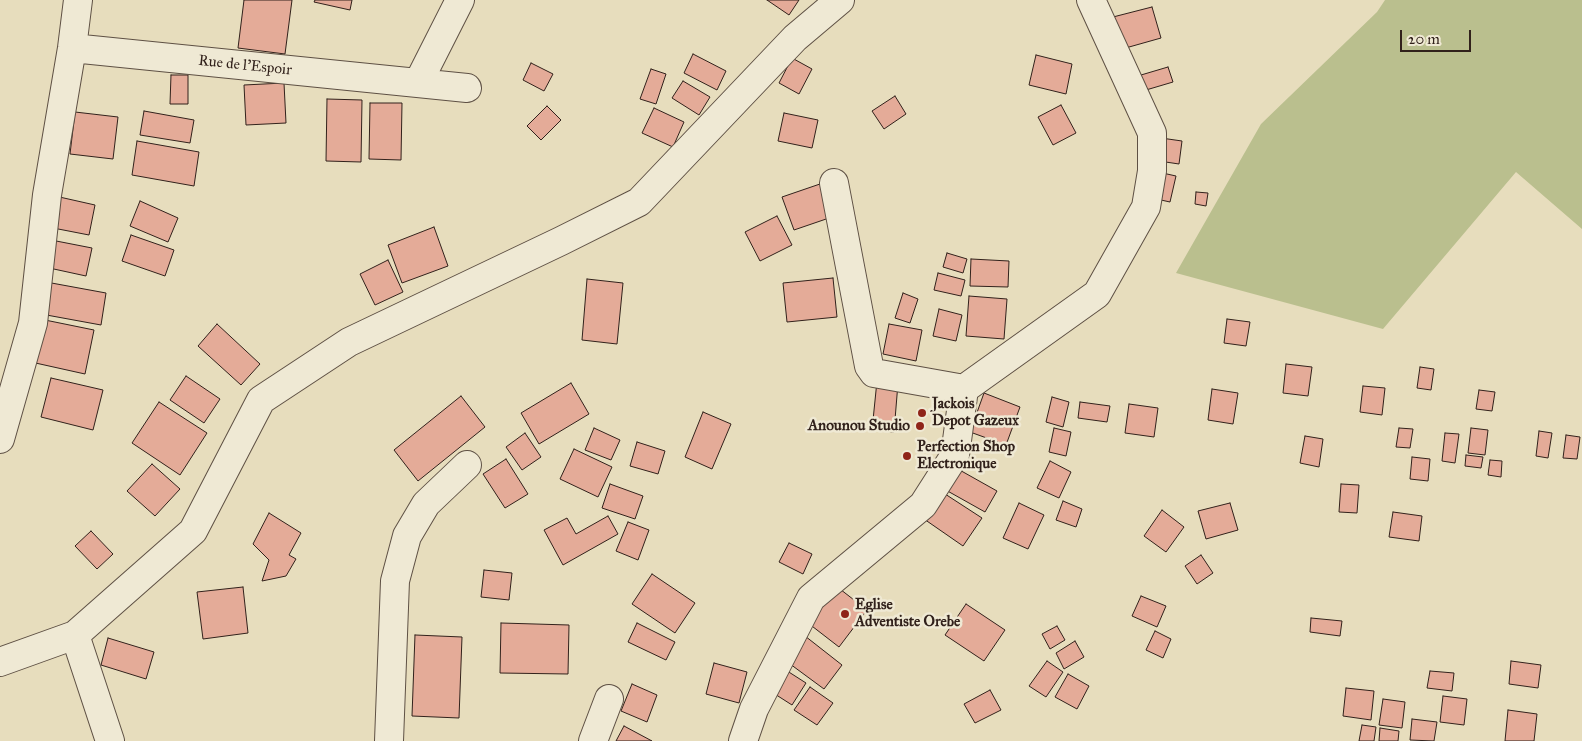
<!DOCTYPE html>
<style>
body{margin:0}
#map{position:relative;width:1582px;height:741px;overflow:hidden;background:#e7ddbd;font-family:"IM FELL Great Primer",serif}
canvas{display:block}
.scale{position:absolute;left:1400px;top:30px;width:71px;height:22px;box-sizing:border-box;border:2px solid #31211b;border-top:0;padding-left:6px;font-size:15px;line-height:18px;white-space:nowrap;color:#31211b;-webkit-text-stroke:4px #efe9d4;paint-order:stroke}
</style>
<div id="map">
<canvas width="1582" height="741"></canvas>
<div class="scale">20 m</div>
</div>
<script>
const g = document.querySelector('canvas').getContext('2d');
g.lineJoin = 'round';
function fill(path, color) { g.fillStyle = color; g.fill(path, 'evenodd'); }
const shape = rows => new Path2D(rows.map(r => 'M' + r).join(''));
function strokePath(path, color, width, dash) { g.strokeStyle = color; g.lineWidth = width; g.lineCap = dash ? 'butt' : 'round'; g.setLineDash(dash || []); g.stroke(path); }
function drawText(font, color, halo, rows, align = 'center') {
  g.font = font + ' "IM FELL Great Primer",serif'; g.lineWidth = 5; g.setLineDash([]); g.textBaseline = 'middle'; g.strokeStyle = halo; g.fillStyle = color; for (const [text, x, y, turn = 0] of rows) {
    g.save(); g.translate(x, y); g.rotate((+turn || 0) * Math.PI / 180); g.textAlign = isNaN(turn) ? turn : align; if (halo) g.strokeText(text, 0, 0); g.fillText(text, 0, 0); g.restore();
  }
}
fill(shape([
 [1385,0,1582,0,1582,229,1516,172,1383,329,1176,273,1261,124,1377,12]
]), '#babf8e');
const building = shape([
 [244,0,292,0,285,54,238,48,244,0],
 [315,0,352,0,350,10,314,2,315,0],
 [767,0,799,0,789,15,767,0],
 [1152,7,1161,38,1122,49,1113,17,1152,7],
 [693,54,726,71,717,90,684,73,693,54],
 [1036,55,1072,64,1066,94,1029,85,1036,55],
 [792,58,812,69,799,94,779,83,792,58],
 [531,63,553,74,544,91,523,80,531,63],
 [1168,67,1173,82,1146,90,1141,75,1168,67],
 [651,69,666,74,656,104,640,99,651,69],
 [171,75,188,75,188,104,170,104,171,75],
 [683,81,710,97,699,115,672,98,683,81],
 [284,83,286,123,246,125,244,85,284,83],
 [895,96,906,114,884,129,872,111,895,96],
 [327,99,362,100,361,162,326,161,327,99],
 [370,103,402,103,401,160,369,159,370,103],
 [1061,105,1076,133,1053,145,1038,117,1061,105],
 [547,106,561,120,541,140,527,126,547,106],
 [654,108,684,122,673,147,642,133,654,108],
 [144,111,194,120,190,143,140,135,144,111],
 [75,112,118,117,113,159,70,154,75,112],
 [784,113,818,120,812,148,778,141,784,113],
 [1161,138,1182,141,1179,164,1159,161,1161,138],
 [137,141,199,152,194,186,132,175,137,141],
 [1158,172,1176,176,1170,202,1152,198,1158,172],
 [820,184,832,217,794,230,782,197,820,184],
 [1196,192,1208,193,1206,206,1195,204,1196,192],
 [55,196,95,205,89,235,48,227,55,196],
 [140,201,178,218,168,242,130,226,140,201],
 [777,216,792,245,760,261,745,232,777,216],
 [434,227,448,266,402,283,388,245,434,227],
 [131,235,174,250,165,276,122,261,131,235],
 [46,239,92,248,86,276,40,266,46,239],
 [947,253,967,259,963,273,943,267,947,253],
 [971,259,1009,261,1008,287,970,286,971,259],
 [388,260,403,292,375,305,360,274,388,260],
 [938,273,965,280,961,296,934,290,938,273],
 [833,278,837,317,787,322,783,283,833,278],
 [587,279,623,283,617,344,582,340,587,279],
 [46,282,106,293,101,325,41,314,46,282],
 [903,293,918,299,910,323,895,318,903,293],
 [969,296,1007,299,1004,339,966,336,969,296],
 [939,309,962,315,956,341,933,336,939,309],
 [40,319,94,330,85,374,31,362,40,319],
 [1227,319,1250,322,1246,346,1224,343,1227,319],
 [217,324,260,364,241,385,198,346,217,324],
 [889,324,922,330,916,361,883,354,889,324],
 [1286,364,1312,367,1308,396,1283,393,1286,364],
 [1420,367,1434,369,1431,390,1417,388,1420,367],
 [186,376,220,399,204,423,170,400,186,376],
 [51,378,103,390,93,430,41,417,51,378],
 [877,381,898,383,894,432,872,430,877,381],
 [571,383,589,414,539,444,521,413,571,383],
 [1363,386,1385,388,1382,415,1360,412,1363,386],
 [1212,389,1238,393,1233,424,1208,420,1212,389],
 [1479,390,1495,392,1492,411,1476,409,1479,390],
 [984,393,1020,407,1006,445,970,432,984,393],
 [461,396,485,427,418,481,394,450,461,396],
 [1052,397,1069,402,1063,427,1046,422,1052,397],
 [159,402,207,433,180,475,132,443,159,402],
 [1080,402,1110,406,1107,422,1078,418,1080,402],
 [1129,404,1158,408,1154,437,1125,433,1129,404],
 [703,412,731,424,712,469,685,457,703,412],
 [594,428,620,440,611,460,585,450,594,428],
 [1054,428,1071,432,1066,456,1049,452,1054,428],
 [1399,428,1413,429,1410,448,1396,447,1399,428],
 [1471,428,1488,430,1485,455,1468,453,1471,428],
 [1539,431,1552,433,1548,458,1536,456,1539,431],
 [525,433,541,457,522,470,506,447,525,433],
 [1445,433,1459,434,1455,463,1442,461,1445,433],
 [1566,435,1580,437,1577,459,1563,458,1566,435],
 [1305,436,1323,439,1319,467,1300,463,1305,436],
 [637,442,665,451,658,474,630,466,637,442],
 [574,449,612,467,598,497,560,479,574,449],
 [1466,455,1483,457,1481,468,1465,466,1466,455],
 [1412,457,1430,459,1428,481,1410,479,1412,457],
 [506,459,528,494,505,508,483,474,506,459],
 [1490,460,1502,461,1501,477,1488,475,1490,460],
 [1050,461,1071,472,1059,498,1037,488,1050,461],
 [152,464,180,489,155,516,127,491,152,464],
 [956,468,997,491,985,512,944,489,956,468],
 [610,484,643,496,635,519,602,508,610,484],
 [1341,484,1359,485,1357,513,1339,512,1341,484],
 [942,492,982,518,963,546,924,519,942,492],
 [1063,501,1082,509,1076,527,1056,520,1063,501],
 [1019,503,1044,515,1028,549,1003,538,1019,503],
 [1230,503,1238,530,1206,539,1198,511,1230,503],
 [1162,510,1184,527,1166,552,1144,536,1162,510],
 [1393,512,1422,516,1419,541,1389,537,1393,512],
 [269,513,301,533,289,555,296,559,286,576,262,581,269,560,253,544,269,513],
 [608,516,618,534,563,565,544,530,567,518,576,534,608,516],
 [628,522,649,530,638,560,616,551,628,522],
 [91,531,113,554,97,569,75,546,91,531],
 [789,543,812,554,803,574,779,562,789,543],
 [1201,555,1213,573,1197,584,1185,566,1201,555],
 [484,570,512,573,509,600,481,597,484,570],
 [652,574,695,603,675,633,632,604,652,574],
 [836,586,867,610,839,647,808,623,836,586],
 [243,587,248,633,203,639,197,592,243,587],
 [1141,596,1166,606,1157,627,1132,616,1141,596],
 [966,604,1005,630,984,661,945,635,966,604],
 [1311,618,1342,621,1340,636,1310,632,1311,618],
 [501,623,569,625,568,674,500,673,501,623],
 [637,623,675,642,666,660,628,642,637,623],
 [1057,626,1065,640,1050,649,1042,634,1057,626],
 [1155,631,1171,639,1163,658,1146,650,1155,631],
 [415,635,462,637,459,718,412,716,415,635],
 [805,636,842,665,824,689,786,661,805,636],
 [108,638,154,652,146,679,101,665,108,638],
 [1075,641,1084,657,1064,669,1056,653,1075,641],
 [1047,661,1063,672,1046,697,1029,686,1047,661],
 [1511,661,1541,665,1538,688,1509,684,1511,661],
 [714,663,747,672,739,703,706,694,714,663],
 [781,667,806,683,792,705,767,689,781,667],
 [1430,671,1454,673,1452,691,1427,688,1430,671],
 [1068,674,1089,686,1077,709,1055,697,1068,674],
 [632,684,657,695,647,722,621,711,632,684],
 [810,687,833,703,817,725,794,710,810,687],
 [1346,688,1374,691,1371,720,1343,716,1346,688],
 [990,690,1001,710,975,723,964,704,990,690],
 [1443,696,1467,699,1464,725,1440,722,1443,696],
 [1383,699,1405,702,1402,728,1379,725,1383,699],
 [1508,710,1537,714,1534,741,1505,741,1508,710],
 [1412,719,1437,722,1434,741,1410,740,1412,719],
 [1362,725,1376,727,1374,741,1359,741,1362,725],
 [624,726,652,741,616,741,624,726],
 [1380,728,1399,731,1398,741,1379,741,1380,728]
]);
fill(building, '#e4ab98');
strokePath(building, '#31211b', 1);
const minor = shape([
 [72,48,467,88],
 [418,83,460,0],
 [834,183,869,366,874,373,964,389],
 [0,439,33,323,47,195,72,48,78,0],
 [75,635,110,741],
 [0,662,75,635,193,531,261,400,349,342,561,241,639,202,795,38,840,0],
 [389,741,395,581,407,536,426,504,467,465],
 [593,741,609,699],
 [743,741,754,709,811,598,923,505,955,455,964,389,1097,294,1146,207,1152,171,1152,133,1091,0]
]);
strokePath(minor, '#5e5044', 30);
strokePath(minor, '#efe9d4', 28);
for (const [x, y, r, color] of [
 [922,413,5,"#8f2418"],
 [920,426,5,"#8f2418"],
 [907,456,5,"#8f2418"],
 [845,614,5,"#8f2418"]
]) { const dot = new Path2D(); dot.arc(x, y, r, 0, 2 * Math.PI); g.fillStyle = color; g.fill(dot); strokePath(dot, '#efe9d4', 2); }
drawText('15px', '#31211b', '#efe9d4', [
 ["Rue de l'Espoir",245,66,6]
]);
drawText('bold 15px', '#31211b', '#efe9d4', [
 ["Jackois",932,404],
 ["Depot Gazeux",932,421],
 ["Anounou Studio",910,426,"right"],
 ["Perfection Shop",917,447],
 ["Electronique",917,464],
 ["Eglise",855,605],
 ["Adventiste Orebe",855,622]
], 'left');
</script>
